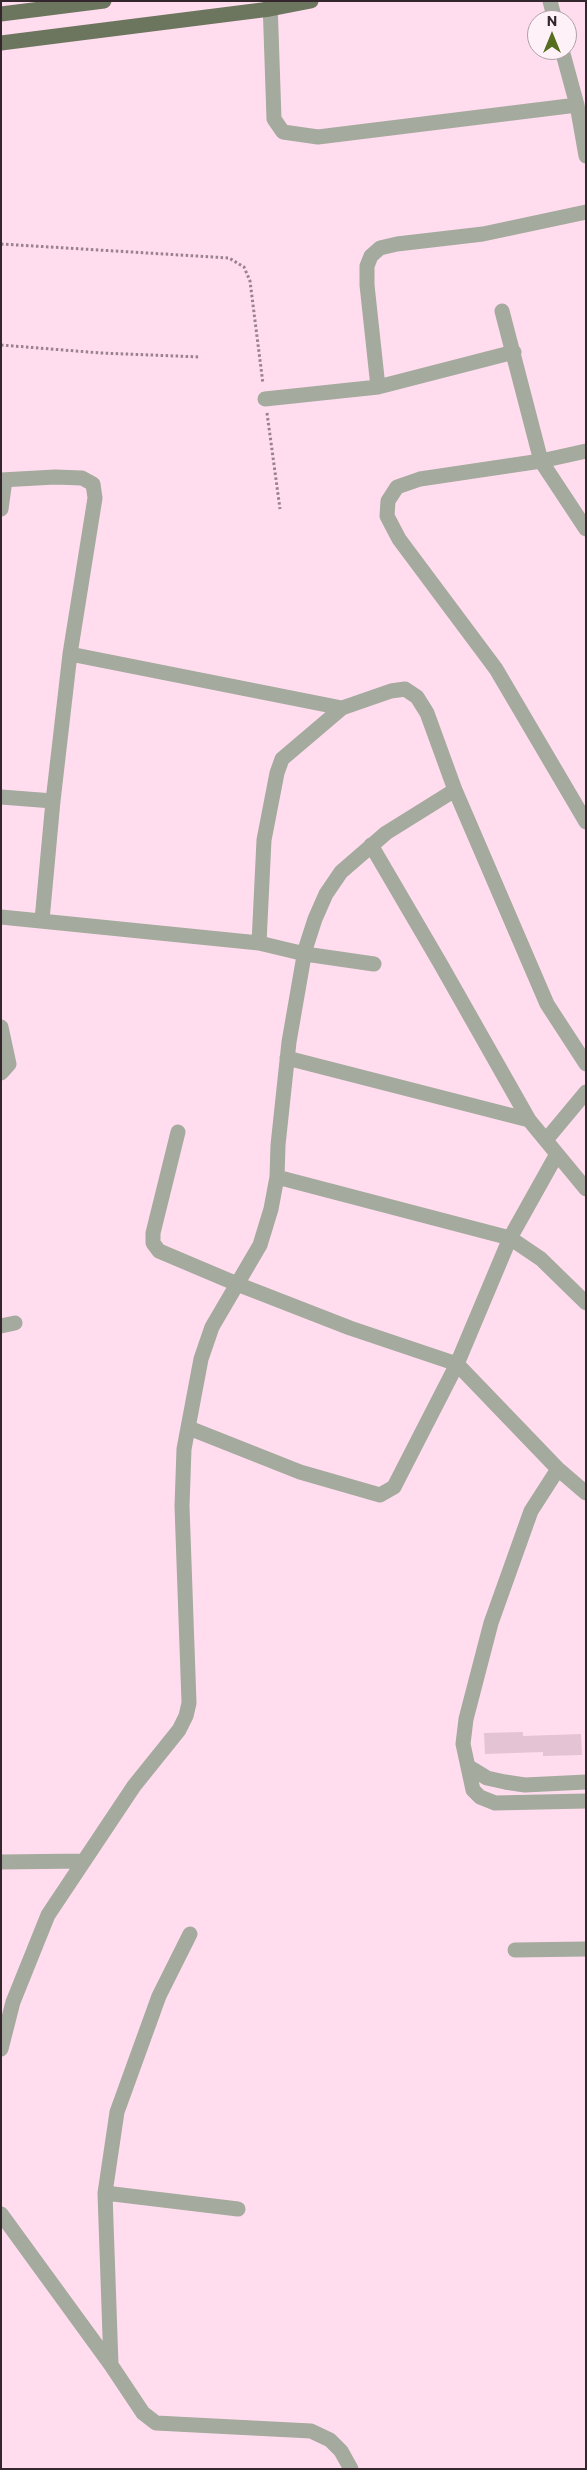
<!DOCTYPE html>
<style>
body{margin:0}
#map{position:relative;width:587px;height:2470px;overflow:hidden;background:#ffddef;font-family:Commissioner,sans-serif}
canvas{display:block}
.frame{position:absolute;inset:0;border:2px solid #33262d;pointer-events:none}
.north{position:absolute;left:527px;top:10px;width:50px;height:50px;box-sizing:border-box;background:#fff1f8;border:1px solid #ada0a7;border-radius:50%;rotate:0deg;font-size:14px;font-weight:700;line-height:20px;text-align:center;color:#33262d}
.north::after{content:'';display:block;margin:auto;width:18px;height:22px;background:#556e20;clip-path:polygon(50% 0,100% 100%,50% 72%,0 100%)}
</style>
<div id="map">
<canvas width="587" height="2470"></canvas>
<div class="frame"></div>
<div class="north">N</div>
</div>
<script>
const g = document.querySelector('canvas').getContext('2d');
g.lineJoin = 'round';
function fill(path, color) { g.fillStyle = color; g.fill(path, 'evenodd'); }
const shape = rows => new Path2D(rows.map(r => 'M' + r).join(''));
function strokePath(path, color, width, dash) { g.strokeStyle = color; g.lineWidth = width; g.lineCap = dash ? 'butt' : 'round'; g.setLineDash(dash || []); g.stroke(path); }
fill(shape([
 [523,1732,523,1736,581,1734,582,1755,543,1756,543,1752,485,1754,484,1733]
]), '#e4c3d4');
strokePath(shape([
 [1,244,229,258,244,267,250,281,263,384],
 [1,345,101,353,200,357],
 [267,413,280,509]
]), '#99818e', 3, [2.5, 2.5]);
strokePath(shape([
 [270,1,274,119,283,132,318,137,577,105],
 [550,1,555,20],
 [562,50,577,105,586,156],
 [502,311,541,461,586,529],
 [378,387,367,285,367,266,371,256,380,248,397,244,483,234,586,212],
 [265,399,378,387,514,352],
 [586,451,541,461,420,479,397,487,388,501,387,516,399,539,496,669,586,822],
 [1,480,55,477,82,478,93,484,95,498,70,654,53,801,42,920],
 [1,509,5,480],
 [70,654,342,708],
 [1,797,53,801],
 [371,845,440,963,529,1120,586,1189],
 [1,917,259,943,305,954,374,964],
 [259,943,264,840,277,773,282,759,342,708,391,691,405,689,417,697,427,713,455,790],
 [1,1027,9,1064,1,1073],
 [287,1058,529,1120],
 [178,1132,153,1233,153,1243,159,1251,237,1284,350,1328,457,1364,394,1487,380,1495,300,1472,189,1428],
 [546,1140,586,1092],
 [557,1154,510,1238,457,1364,558,1469],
 [277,1177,510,1238,541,1259,586,1303],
 [1,1326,15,1323],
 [586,1493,558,1469,531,1511,491,1623,466,1719,463,1744,473,1790,480,1797,495,1803,586,1801],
 [469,1767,487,1778,505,1782,525,1785,586,1782],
 [1,1862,84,1861],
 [515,1950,586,1949],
 [1,2049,13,2002,48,1915,134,1786,179,1730,186,1716,189,1703,182,1506,184,1449,201,1359,212,1327,260,1245,271,1209,277,1177,278,1145,289,1042,305,950,315,919,326,894,341,872,386,833,455,790,547,1004,586,1064],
 [105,2193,238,2209],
 [1,2214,111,2365,143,2413,156,2423,311,2431,330,2440,341,2451,351,2469],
 [111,2365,105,2193,117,2112,159,1996,190,1934]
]), '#a4aa9d', 15);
strokePath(shape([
 [1,14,104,1],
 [1,43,270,9,311,1]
]), '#6c765e', 15);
</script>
